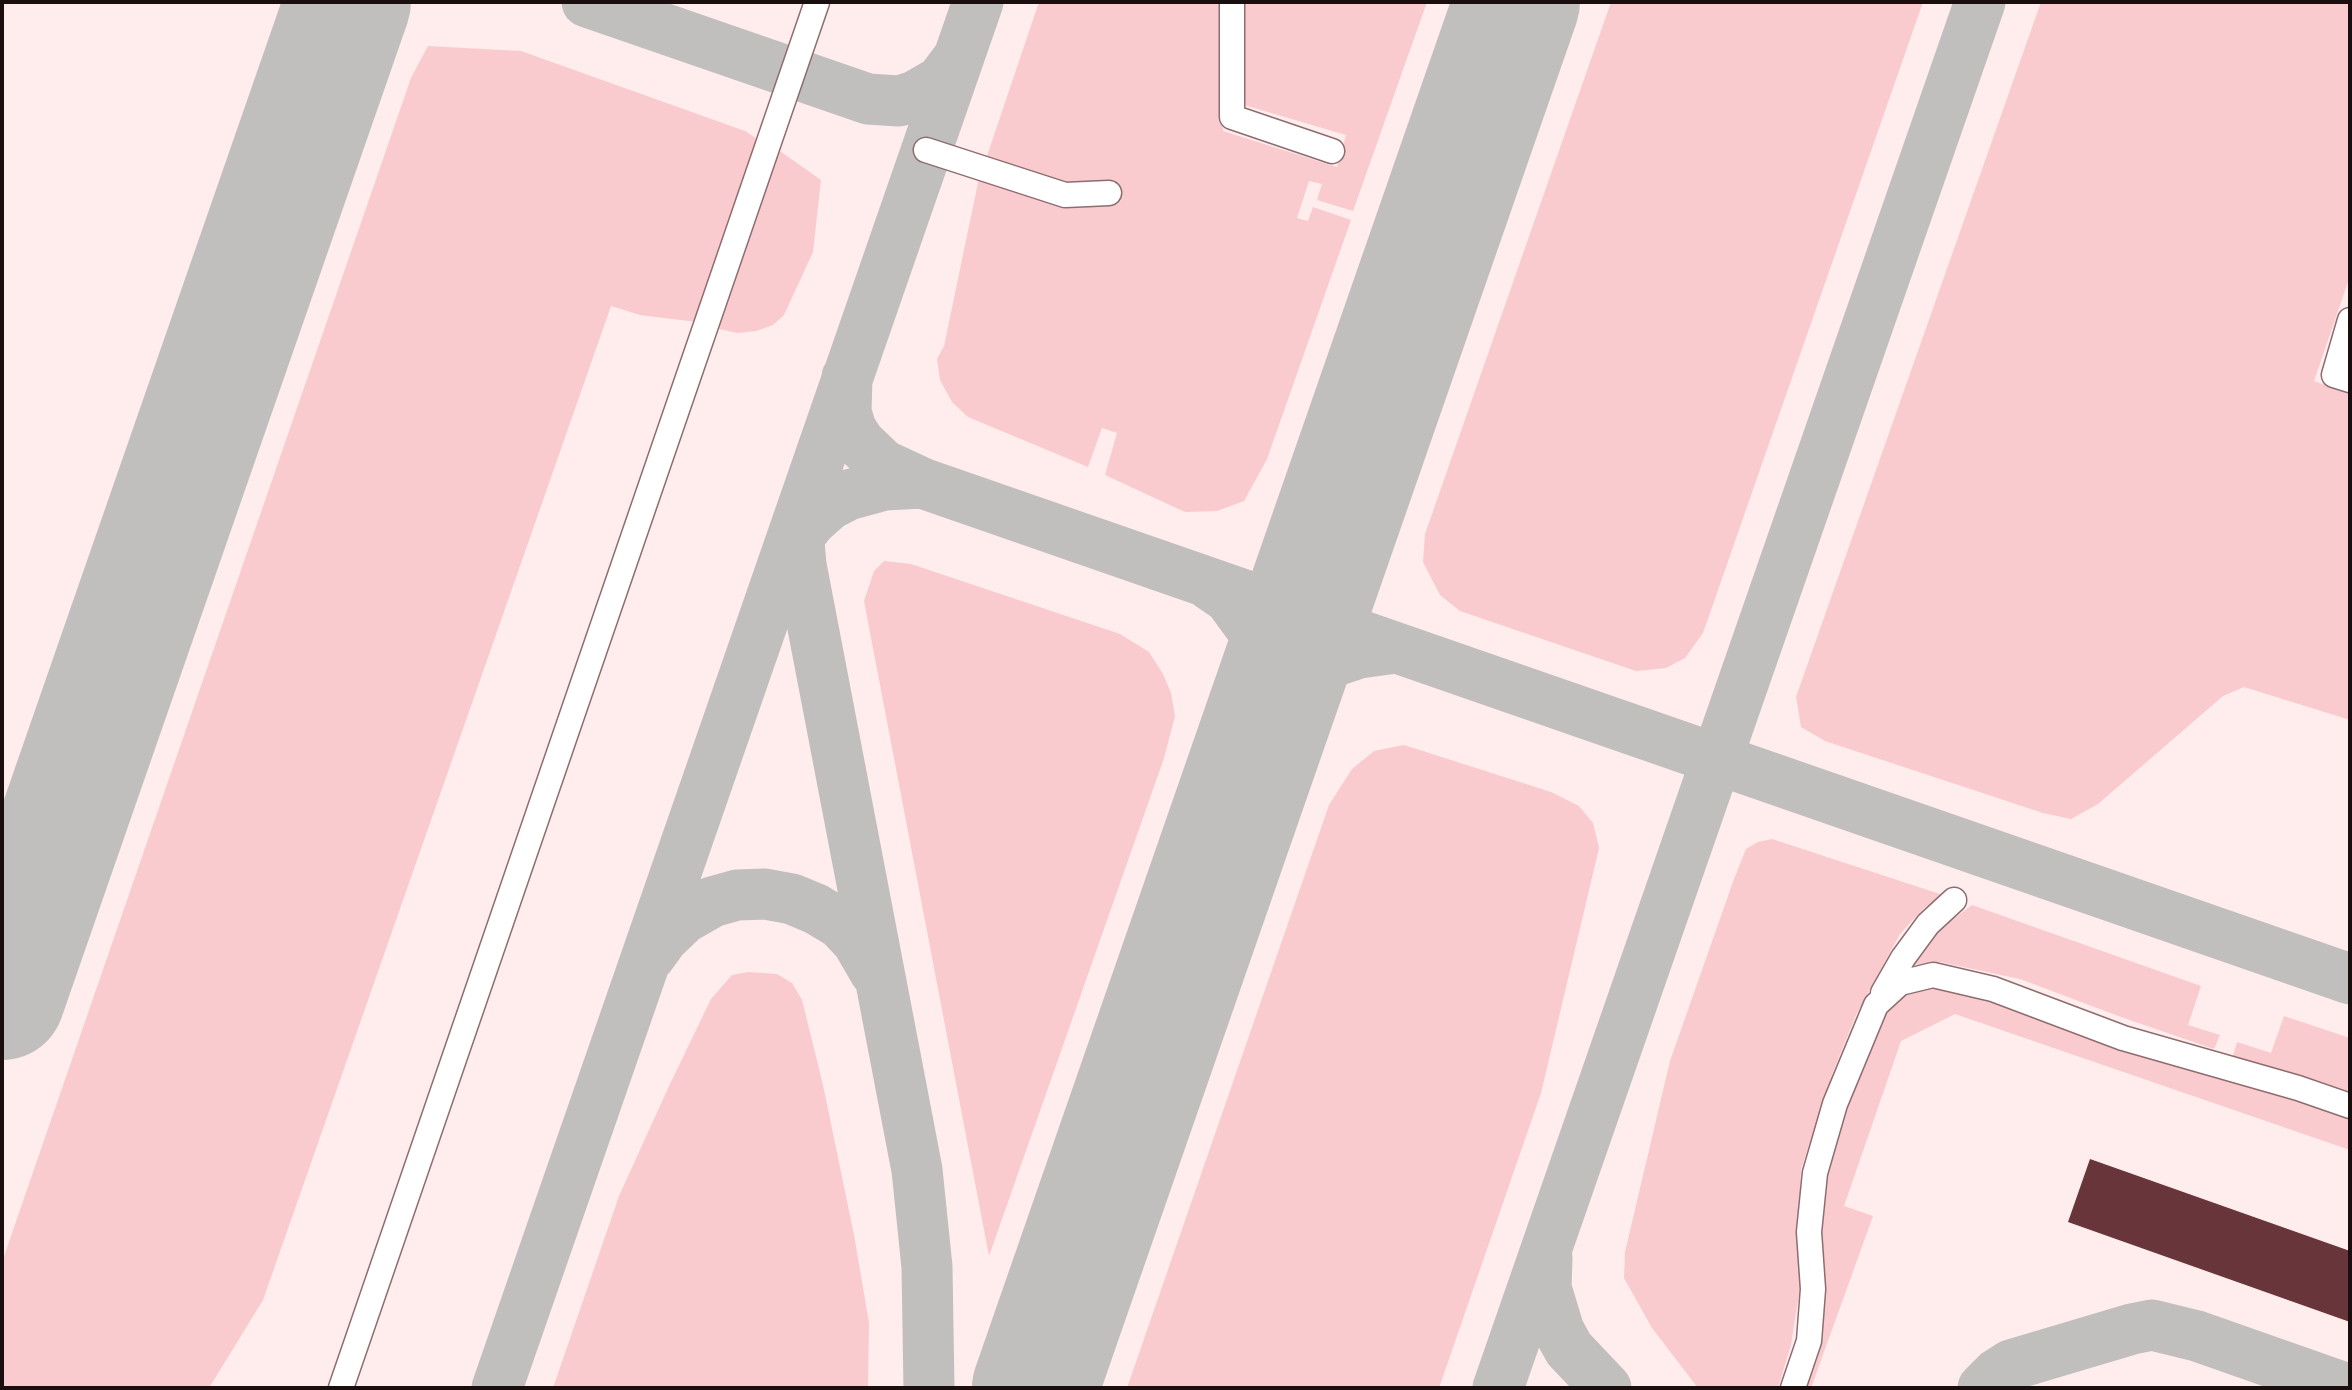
<!DOCTYPE html>
<style>
body{margin:0}
#map{position:relative;width:2352px;height:1390px;overflow:hidden;background:#fbfbfb;font-family:"Open Sans",sans-serif}
canvas{display:block}
.frame{position:absolute;inset:0;border:4px solid #1a0e0f;pointer-events:none}
</style>
<div id="map">
<canvas width="2352" height="1390"></canvas>
<div class="frame"></div>
</div>
<script>
const g = document.querySelector('canvas').getContext('2d');
g.lineJoin = 'round';
function fill(path, color) { g.fillStyle = color; g.fill(path, 'evenodd'); }
const shape = rows => new Path2D(rows.map(r => 'M' + r).join(''));
function strokePath(path, color, width, dash) { g.strokeStyle = color; g.lineWidth = width; g.lineCap = dash ? 'butt' : 'round'; g.setLineDash(dash || []); g.stroke(path); }
fill(shape([
 [2,2,2350,2,2350,1388,2,1388]
]), '#ffeced');
fill(shape([
 [1039,2,1222,2,1223,131,1337,167,1346,135,1244,105,1242,2,1427,2,1353,211,1317,200,1322,184,1309,181,1297,218,1308,221,1313,207,1351,220,1267,459,1244,501,1217,511,1185,512,1105,475,1117,433,1102,428,1088,467,968,417,952,402,940,380,937,359,944,346,979,178,1068,206,1121,201,1119,187,1067,187,985,162],
 [1611,2,1923,2,1703,633,1685,658,1666,668,1636,671,1460,611,1440,595,1423,562,1425,534],
 [2041,2,2350,2,2350,276,2314,381,2350,394,2350,720,2244,687,2223,696,2098,804,2071,819,2043,813,1825,741,1801,727,1796,697],
 [428,46,521,51,745,131,757,139,697,322,640,315,611,306,263,1300,209,1388,2,1388,2,1262,411,78],
 [777,149,821,180,813,252,784,315,773,325,756,331,737,333,715,328],
 [884,561,911,564,1120,634,1149,652,1163,674,1171,693,1175,716,1164,758,989,1256,864,601,874,571],
 [1404,745,1551,792,1579,806,1593,823,1599,848,1541,1093,1439,1388,1127,1388,1329,805,1352,769,1374,751],
 [1772,839,1943,895,1924,908,1900,934,1856,1015,1833,1072,1801,1169,1799,1222,1801,1281,1791,1345,1778,1388,1698,1388,1652,1328,1624,1278,1625,1252,1670,1061,1734,879,1746,849,1758,842],
 [1972,905,2201,986,2188,1025,2220,1035,2214,1049,2121,1017,2020,979,1940,962,1906,966,1924,941],
 [748,972,777,974,792,983,802,1000,823,1085,854,1235,869,1323,868,1388,553,1388,619,1196,670,1084,711,999,732,975],
 [1939,985,1966,986,2350,1116,2350,1150,1955,1014,1901,1041,1844,1206,1873,1216,1811,1388,1800,1388,1820,1268,1823,1171,1882,1008,1913,990],
 [2284,1016,2350,1038,2350,1100,2233,1056,2237,1042,2271,1053]
]), '#facbce');
strokePath(shape([
 [587,2,868,99,899,101,915,96,941,81,959,57],
 [345,12,351,2],
 [847,377,846,412,851,429,860,443,883,465,922,483,2350,979],
 [798,531,801,565,917,1170,927,1267,929,1388],
 [792,545,811,521,829,505,848,495,885,485,922,483],
 [1210,585,1229,598,1251,628,1266,663,1270,713],
 [1270,713,1299,679,1332,662,1359,653,1396,648],
 [650,956,663,938,684,918,712,902,737,895,765,894,792,899,816,909,841,924,857,941,875,972],
 [2,992,6,986],
 [1547,1258,1546,1288,1559,1331,1569,1349,1606,1388],
 [497,1388,978,2],
 [1498,1388,1980,2],
 [1983,1388,1997,1374,2011,1365,2132,1329,2152,1325,2197,1336,2345,1388]
]), '#c1bebe', 51);
strokePath(shape([
 [2,997,348,2],
 [1035,1388,1517,2]
]), '#c1bebe', 126);
fill(shape([
 [2090,1159,2350,1251,2350,1322,2068,1222]
]), '#67353a');
const minor = shape([
 [1232,2,1232,117,1332,151],
 [926,150,1065,195,1109,193],
 [2350,320,2334,375,2350,380],
 [1883,993,1903,958,1928,924,1954,900],
 [341,1388,817,2],
 [1793,1388,1809,1341,1813,1289,1809,1232,1815,1173,1835,1104,1876,1005,1900,983,1933,975,1993,989,2123,1038,2298,1088,2350,1106]
]);
strokePath(minor, '#8d6d6f', 27);
strokePath(minor, '#fff', 24);
</script>
